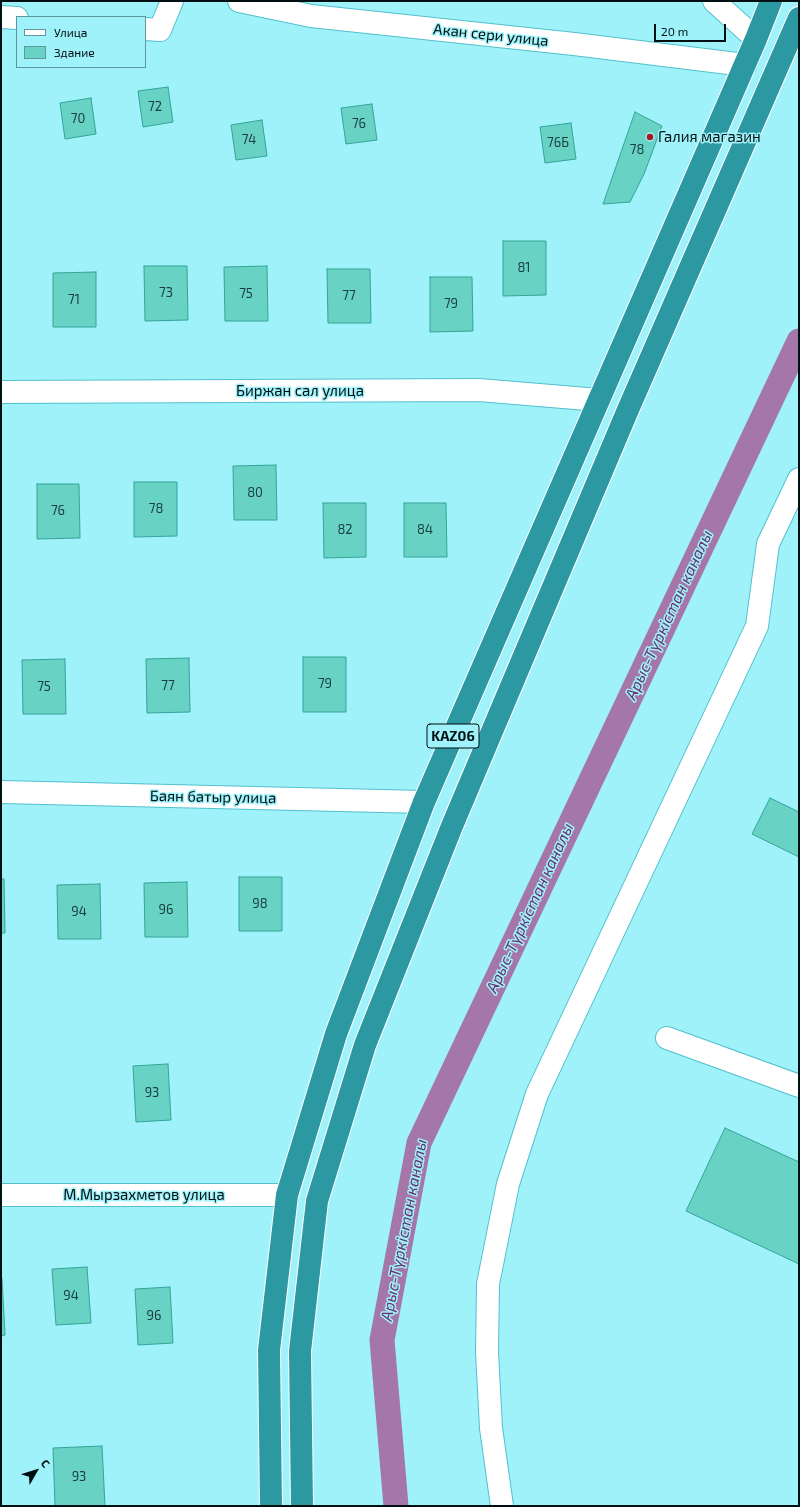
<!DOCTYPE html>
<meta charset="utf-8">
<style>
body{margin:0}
#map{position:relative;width:800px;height:1507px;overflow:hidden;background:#9ff1fa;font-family:"Exo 2",sans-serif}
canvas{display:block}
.frame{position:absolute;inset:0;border:2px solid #000f11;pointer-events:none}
.legend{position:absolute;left:16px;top:16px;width:130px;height:52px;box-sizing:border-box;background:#9ff1fa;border:1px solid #5f979d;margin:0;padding:5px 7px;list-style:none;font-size:12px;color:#000f11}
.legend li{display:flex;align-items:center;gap:8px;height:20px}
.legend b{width:20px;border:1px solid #5f979d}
.north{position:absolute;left:16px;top:1451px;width:40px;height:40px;-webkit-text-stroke:3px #9ff1fa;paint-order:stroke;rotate:51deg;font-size:11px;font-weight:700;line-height:16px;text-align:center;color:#000f11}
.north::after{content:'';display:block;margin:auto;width:14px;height:18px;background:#000f11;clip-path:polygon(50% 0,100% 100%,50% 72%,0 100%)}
.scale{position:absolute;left:654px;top:24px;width:72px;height:18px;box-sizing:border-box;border:2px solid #000f11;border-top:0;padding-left:5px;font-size:12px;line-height:14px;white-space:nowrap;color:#000f11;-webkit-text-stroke:3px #9ff1fa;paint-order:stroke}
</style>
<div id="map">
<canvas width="800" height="1507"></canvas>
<div class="frame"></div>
<ul class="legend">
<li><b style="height:5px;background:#fff"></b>Улица</li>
<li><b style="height:11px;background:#68d2c5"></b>Здание</li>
</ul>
<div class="north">С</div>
<div class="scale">20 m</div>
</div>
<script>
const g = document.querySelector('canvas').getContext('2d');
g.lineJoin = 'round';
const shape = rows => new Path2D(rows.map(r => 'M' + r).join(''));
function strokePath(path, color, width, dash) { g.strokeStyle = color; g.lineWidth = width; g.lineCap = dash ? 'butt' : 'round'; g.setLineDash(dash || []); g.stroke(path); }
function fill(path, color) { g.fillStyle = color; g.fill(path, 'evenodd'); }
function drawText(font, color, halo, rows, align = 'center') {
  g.font = font + ' "Exo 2",sans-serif'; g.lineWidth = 3; g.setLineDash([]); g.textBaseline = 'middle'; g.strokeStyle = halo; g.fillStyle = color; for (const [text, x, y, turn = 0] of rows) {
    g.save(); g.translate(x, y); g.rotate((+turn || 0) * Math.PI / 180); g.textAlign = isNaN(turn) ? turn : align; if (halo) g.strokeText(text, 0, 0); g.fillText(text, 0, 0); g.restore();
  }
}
strokePath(shape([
 [396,1506,382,1340,419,1143,799,341]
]), '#a577a8', 25);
const building = shape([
 [168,87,173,122,143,127,138,91,168,87],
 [91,98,96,134,65,139,60,103,91,98],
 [372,104,377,140,346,144,341,108,372,104],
 [635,112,662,126,644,174,630,202,603,204,635,112],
 [262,120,267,156,236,160,231,125,262,120],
 [571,123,576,159,545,163,540,127,571,123],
 [503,241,546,241,546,295,503,296,503,241],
 [144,266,187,266,188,320,145,321,144,266],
 [267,266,268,321,225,321,224,267,267,266],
 [327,269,370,269,371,323,328,323,327,269],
 [96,272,96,327,53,327,53,273,96,272],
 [430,277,472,277,473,331,430,332,430,277],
 [276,465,277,520,234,520,233,466,276,465],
 [134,482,177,482,177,536,134,537,134,482],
 [37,484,79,484,80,538,37,539,37,484],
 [323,503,366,503,366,557,324,558,323,503],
 [404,503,446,503,447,557,404,557,404,503],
 [303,657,346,657,346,712,303,712,303,657],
 [189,658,190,712,147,713,146,659,189,658],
 [65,659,66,714,23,714,22,660,65,659],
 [770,798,799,812,799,857,752,834,770,798],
 [239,877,282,877,282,931,239,931,239,877],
 [1,879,4,879,5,933,1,933,1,879],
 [187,882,188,937,145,937,144,883,187,882],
 [100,884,101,939,58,939,57,885,100,884],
 [168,1064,171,1120,136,1122,133,1066,168,1064],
 [725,1128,799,1162,799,1264,686,1211,725,1128],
 [87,1267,91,1323,56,1325,52,1269,87,1267],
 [2,1279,5,1335,1,1336,1,1280,2,1279],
 [170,1287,173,1343,138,1345,135,1289,170,1287],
 [102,1446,105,1506,55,1506,53,1448,102,1446]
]);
fill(building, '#68d2c5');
strokePath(building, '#33a497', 1);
const minor = shape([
 [239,1,311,16,574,44,745,65],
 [714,1,756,39],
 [1,17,17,18],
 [145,29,160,30,172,1],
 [1,392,479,390,599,400],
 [1,792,424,802],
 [667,1038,799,1086],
 [1,1195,287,1195],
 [502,1506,491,1428,487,1352,488,1284,508,1184,537,1094,757,626,768,544,799,479]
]);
const highway = shape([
 [271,1506,269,1350,287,1195,336,1034,424,802,756,39,771,1],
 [302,1506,300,1351,317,1201,365,1045,452,826,627,412,799,18]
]);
strokePath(minor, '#52c1cc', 24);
strokePath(highway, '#fff', 24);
strokePath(minor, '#fff', 22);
strokePath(highway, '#2c98a2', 22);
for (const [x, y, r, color] of [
 [650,137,4,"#ab1623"]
]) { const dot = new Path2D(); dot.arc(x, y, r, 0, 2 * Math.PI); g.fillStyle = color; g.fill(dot); strokePath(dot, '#9ff1fa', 1.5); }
drawText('13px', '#1a403e', null, [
 ["72",155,107],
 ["70",78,119],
 ["76",359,124],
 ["74",249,140],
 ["76Б",558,143],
 ["78",637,150],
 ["81",524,268],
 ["73",166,293],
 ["75",246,294],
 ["77",349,296],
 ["71",74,300],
 ["79",451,304],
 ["80",255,493],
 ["78",156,509],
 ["76",58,511],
 ["82",345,530],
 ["84",425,530],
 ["79",325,684],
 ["77",168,686],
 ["75",44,687],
 ["98",260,904],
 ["96",166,910],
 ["94",79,912],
 ["93",152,1093],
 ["94",71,1296],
 ["96",154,1316],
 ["93",79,1477]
]);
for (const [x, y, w] of [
 [453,736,52]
]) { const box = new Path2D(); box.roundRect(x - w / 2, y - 12, w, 24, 3); g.fillStyle = '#9ff1fa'; g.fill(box); strokePath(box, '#000f11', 1); }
drawText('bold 14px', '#000f11', null, [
 ["KАZ06",453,736]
]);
drawText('15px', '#000f11', '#9ff1fa', [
 ["Акан сери улица",491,35,6],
 ["Биржан сал улица",300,391],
 ["Баян батыр улица",213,797,1],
 ["М.Мырзахметов улица",144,1195]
]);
drawText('15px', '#000f11', '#9ff1fa', [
 ["Галия магазин",658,137]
], 'left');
drawText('italic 16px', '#6a306f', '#9ff1fa', [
 ["Арыс-Түркістан каналы",669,615,-65],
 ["Арыс-Түркістан каналы",530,908,-65],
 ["Арыс-Түркістан каналы",404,1230,-79]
]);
</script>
